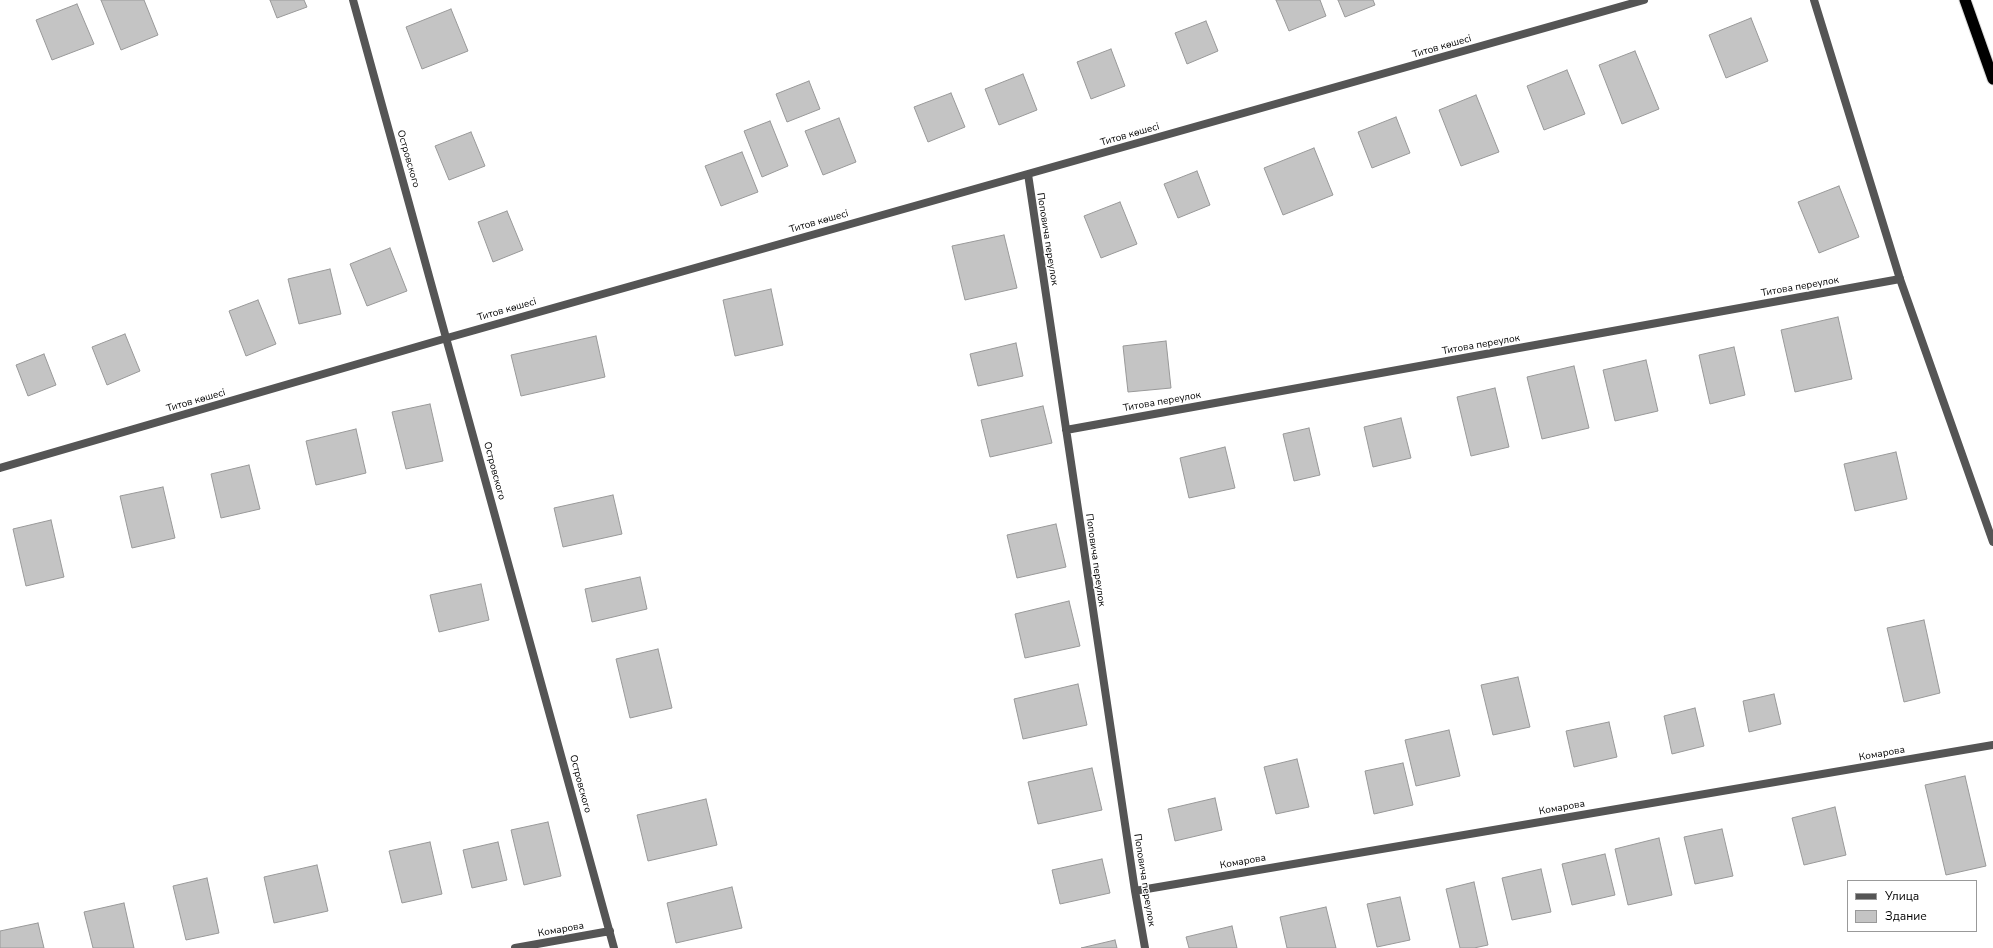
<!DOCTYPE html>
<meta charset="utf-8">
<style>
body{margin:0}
#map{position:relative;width:1993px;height:948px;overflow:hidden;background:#fff;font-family:"Nunito Sans",sans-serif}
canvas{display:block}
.legend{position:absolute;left:1847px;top:880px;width:130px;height:52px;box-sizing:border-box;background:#fff;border:1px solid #999;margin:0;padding:5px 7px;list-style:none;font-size:12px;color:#000}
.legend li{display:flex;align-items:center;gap:8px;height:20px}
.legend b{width:20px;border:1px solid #999}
</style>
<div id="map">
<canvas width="1993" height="948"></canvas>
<ul class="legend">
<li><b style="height:5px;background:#555"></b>Улица</li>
<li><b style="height:11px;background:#c4c4c4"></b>Здание</li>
</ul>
</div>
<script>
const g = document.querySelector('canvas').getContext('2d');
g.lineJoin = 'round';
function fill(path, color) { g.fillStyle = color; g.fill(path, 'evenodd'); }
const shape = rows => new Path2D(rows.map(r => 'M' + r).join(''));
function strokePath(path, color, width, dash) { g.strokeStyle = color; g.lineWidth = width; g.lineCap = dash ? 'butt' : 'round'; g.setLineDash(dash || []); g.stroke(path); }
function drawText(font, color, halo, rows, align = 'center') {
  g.font = font + ' "Nunito Sans",sans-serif'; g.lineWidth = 3; g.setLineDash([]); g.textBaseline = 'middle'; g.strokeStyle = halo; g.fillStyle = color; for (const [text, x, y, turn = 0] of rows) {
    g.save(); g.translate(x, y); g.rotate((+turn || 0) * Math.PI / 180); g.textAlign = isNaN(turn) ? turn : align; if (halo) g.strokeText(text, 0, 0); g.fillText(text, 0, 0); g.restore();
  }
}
const building = shape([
 [101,0,144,0,158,35,121,50,101,0],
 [270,0,304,0,307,7,277,18,270,0],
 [1276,0,1320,0,1326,16,1289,31,1276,0],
 [1338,0,1373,0,1375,5,1345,17,1338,0],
 [77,4,94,44,52,60,36,20,77,4],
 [451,9,468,51,422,69,406,27,451,9],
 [1751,18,1768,61,1726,78,1709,35,1751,18],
 [1206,21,1218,51,1187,64,1175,33,1206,21],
 [1111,49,1125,86,1091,99,1077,62,1111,49],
 [1635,51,1659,109,1622,124,1599,65,1635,51],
 [1567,70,1585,114,1544,130,1527,86,1567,70],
 [1023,74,1037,110,999,125,985,89,1023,74],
 [809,81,820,109,787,122,776,94,809,81],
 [951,93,965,127,928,142,914,107,951,93],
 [1476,95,1499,152,1461,166,1439,110,1476,95],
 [1396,117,1410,153,1372,168,1358,132,1396,117],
 [839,118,856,162,823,175,805,131,839,118],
 [770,121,788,166,762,177,744,131,770,121],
 [471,132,485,166,449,180,435,146,471,132],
 [1314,148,1333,195,1283,215,1264,168,1314,148],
 [742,152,758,192,721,206,705,166,742,152],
 [1197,171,1210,205,1178,218,1164,184,1197,171],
 [1839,186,1859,237,1819,253,1798,202,1839,186],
 [1120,202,1137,244,1101,258,1084,216,1120,202],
 [507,211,523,250,493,262,478,222,507,211],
 [1004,235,1017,288,965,300,952,246,1004,235],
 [390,248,407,291,367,306,350,264,390,248],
 [330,269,341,314,299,324,288,279,330,269],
 [771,289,783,345,735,356,723,300,771,289],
 [258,300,276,344,246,356,229,311,258,300],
 [1838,317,1852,379,1795,392,1781,330,1838,317],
 [125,334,140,371,107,385,92,347,125,334],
 [596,336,605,377,521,396,511,355,596,336],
 [1166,341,1171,388,1128,392,1123,346,1166,341],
 [1016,343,1023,376,978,386,970,354,1016,343],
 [1734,347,1745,395,1710,404,1699,355,1734,347],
 [44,354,56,385,28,396,16,365,44,354],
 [1646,360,1658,411,1615,421,1603,370,1646,360],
 [1574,366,1589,428,1542,439,1527,377,1574,366],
 [1495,388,1509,447,1471,456,1457,397,1495,388],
 [430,404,443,461,406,469,392,412,430,404],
 [1043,406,1052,443,990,457,981,420,1043,406],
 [1401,418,1411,458,1373,467,1364,427,1401,418],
 [1309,428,1320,475,1294,481,1283,434,1309,428],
 [356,429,366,473,316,485,306,441,356,429],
 [1225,447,1235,488,1189,498,1180,458,1225,447],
 [1896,452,1907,499,1855,511,1844,464,1896,452],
 [249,465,260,509,221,518,211,474,249,465],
 [163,487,175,538,132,548,120,496,163,487],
 [613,495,622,534,563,547,554,508,613,495],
 [51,520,64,577,26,586,13,529,51,520],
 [1056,524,1066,567,1017,578,1007,535,1056,524],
 [640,577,647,609,592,622,585,589,640,577],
 [481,584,489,620,439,632,430,595,481,584],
 [1069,601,1080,646,1025,658,1015,614,1069,601],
 [1924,620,1940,693,1904,702,1887,628,1924,620],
 [658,649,672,708,630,718,616,659,658,649],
 [1518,677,1530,727,1493,735,1481,685,1518,677],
 [1078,684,1087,725,1023,739,1014,699,1078,684],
 [1774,694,1781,724,1749,732,1743,701,1774,694],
 [1695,708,1704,746,1672,754,1664,716,1695,708],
 [1609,722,1617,757,1574,767,1566,731,1609,722],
 [1449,730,1460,776,1416,786,1405,740,1449,730],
 [1297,759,1309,807,1276,814,1264,767,1297,759],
 [1403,763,1413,805,1374,814,1365,771,1403,763],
 [1092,768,1102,810,1038,824,1028,782,1092,768],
 [1965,776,1986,866,1946,875,1925,785,1965,776],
 [1215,798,1222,830,1175,841,1168,809,1215,798],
 [706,799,717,845,648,861,637,815,706,799],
 [1835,807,1846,855,1804,865,1792,818,1835,807],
 [548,822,561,876,524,885,511,830,548,822],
 [1722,829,1733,876,1695,884,1684,837,1722,829],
 [1659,838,1672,895,1628,905,1615,849,1659,838],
 [430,842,442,894,402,903,389,851,430,842],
 [498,842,507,880,472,888,463,850,498,842],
 [1605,854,1615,895,1572,905,1562,864,1605,854],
 [1102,859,1110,893,1060,904,1052,870,1102,859],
 [317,865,328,911,274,923,264,877,317,865],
 [1541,869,1551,912,1512,920,1502,878,1541,869],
 [207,878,219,933,186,940,173,886,207,878],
 [1474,882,1488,945,1474,948,1460,948,1446,889,1474,882],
 [732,887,742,928,676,943,667,903,732,887],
 [1400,897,1410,940,1377,947,1367,904,1400,897],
 [124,903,134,948,93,948,84,912,124,903],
 [1326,907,1336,948,1287,948,1280,917,1326,907],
 [38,923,44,948,0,948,0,931,38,923],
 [1232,926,1237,948,1189,948,1186,937,1232,926],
 [1115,940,1117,948,1081,948,1115,940]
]);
fill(building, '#c4c4c4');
strokePath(building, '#999', 1);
const trunk = shape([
 [1965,0,1993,79]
]);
strokePath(trunk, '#dbdbdb', 13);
strokePath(shape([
 [1814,0,1900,279,1993,542]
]), '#555', 8);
strokePath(shape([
 [353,0,614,948],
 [1028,174,1135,891,1145,948],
 [1066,430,1900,279],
 [0,468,447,338,1644,0],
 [1135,891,1993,745],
 [515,948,610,931]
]), '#555', 8);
strokePath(trunk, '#000', 11);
drawText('10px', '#000', '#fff', [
 ["Титов көшесі",1442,47,-16],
 ["Титов көшесі",1130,135,-16],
 ["Островского",408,159,74],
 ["Титов көшесі",819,222,-16],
 ["Поповича переулок",1047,239,81],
 ["Титова переулок",1800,287,-10],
 ["Титов көшесі",507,310,-16],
 ["Титова переулок",1481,345,-10],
 ["Титов көшесі",196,401,-16],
 ["Титова переулок",1162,402,-10],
 ["Островского",494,471,75],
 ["Поповича переулок",1095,560,82],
 ["Комарова",1882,754,-10],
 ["Островского",580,784,75],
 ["Комарова",1562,808,-10],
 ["Комарова",1243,862,-10],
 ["Поповича переулок",1144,880,81],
 ["Комарова",561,930,-10]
]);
</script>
